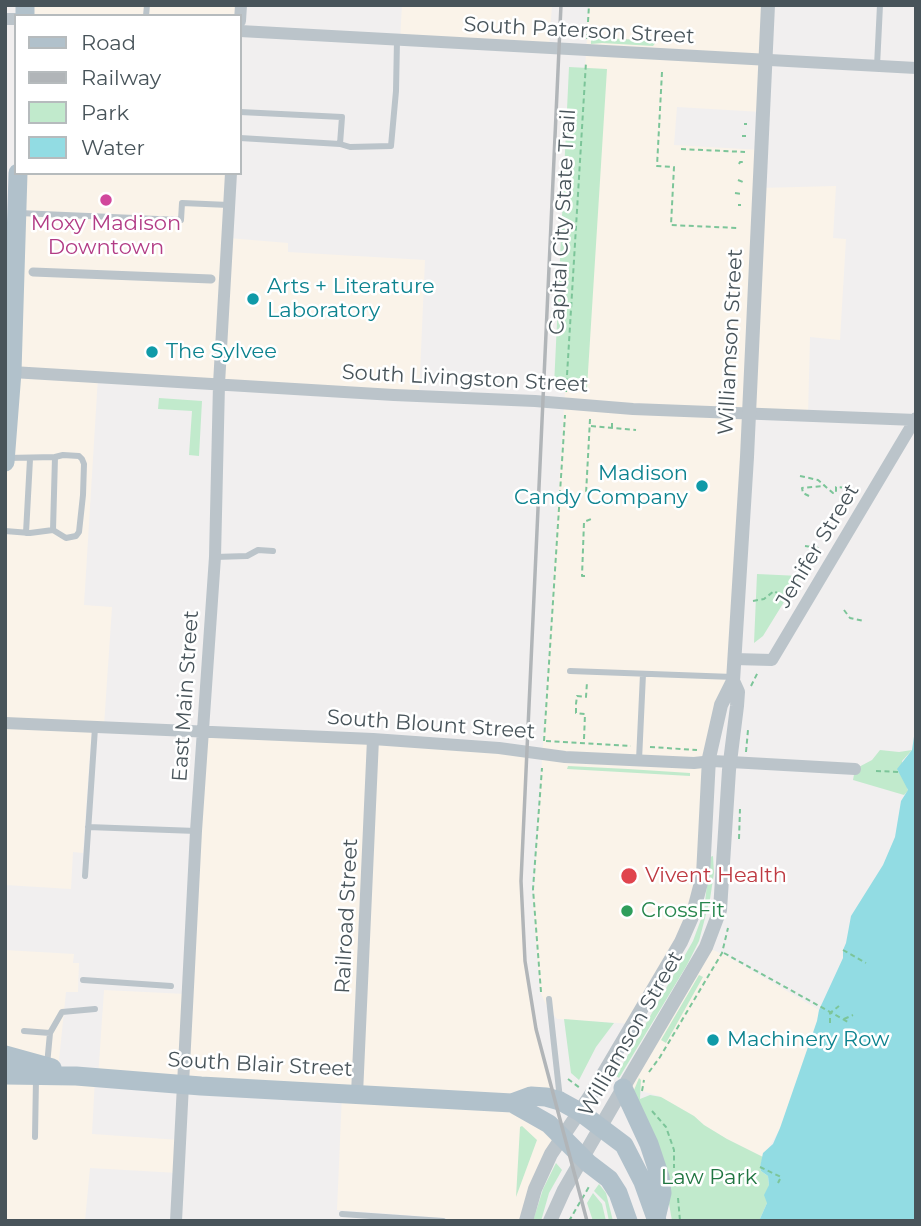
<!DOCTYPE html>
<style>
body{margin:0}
#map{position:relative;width:921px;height:1226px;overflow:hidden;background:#f1efef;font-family:Montserrat,sans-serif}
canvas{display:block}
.frame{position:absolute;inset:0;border:7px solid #48545a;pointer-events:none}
.legend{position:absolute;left:14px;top:14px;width:228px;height:161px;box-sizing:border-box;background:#fff;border:2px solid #b6bbbd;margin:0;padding:9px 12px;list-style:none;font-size:21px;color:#48545a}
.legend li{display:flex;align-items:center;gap:14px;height:35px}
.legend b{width:35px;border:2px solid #b6bbbd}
</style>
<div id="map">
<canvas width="921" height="1226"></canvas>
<div class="frame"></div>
<ul class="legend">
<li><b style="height:9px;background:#b1c1cb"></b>Road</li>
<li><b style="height:9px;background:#b1b5b8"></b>Railway</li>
<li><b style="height:19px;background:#c1eacc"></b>Park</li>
<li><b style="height:19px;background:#92dce3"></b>Water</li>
</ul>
</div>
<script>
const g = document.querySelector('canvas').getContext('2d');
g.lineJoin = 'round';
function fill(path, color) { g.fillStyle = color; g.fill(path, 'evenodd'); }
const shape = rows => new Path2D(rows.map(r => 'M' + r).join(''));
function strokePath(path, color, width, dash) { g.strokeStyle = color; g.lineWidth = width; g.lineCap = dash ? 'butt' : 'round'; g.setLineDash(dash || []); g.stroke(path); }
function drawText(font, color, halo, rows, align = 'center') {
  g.font = font + ' Montserrat,sans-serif'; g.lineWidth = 5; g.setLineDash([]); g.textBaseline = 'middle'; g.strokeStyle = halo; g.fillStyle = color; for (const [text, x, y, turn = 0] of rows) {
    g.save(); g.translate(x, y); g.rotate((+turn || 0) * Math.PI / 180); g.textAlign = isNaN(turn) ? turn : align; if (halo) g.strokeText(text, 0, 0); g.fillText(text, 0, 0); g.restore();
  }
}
fill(shape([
 [25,5,241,5,240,16,25,16],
 [402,5,552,5,549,48,400,40],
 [589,5,768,5,762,112,677,107,674,145,760,150,759,188,836,186,833,238,846,239,840,340,810,337,808,416,749,413,733,681,721,705,701,886,633,1024,557,1019,546,1005,540,991,533,904],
 [18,173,231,173,228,238,288,243,288,252,425,260,419,396,98,377,84,605,112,607,104,726,92,726,83,853,73,852,71,889,5,885,5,462],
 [202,732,526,751,521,847,523,942,536,1029,554,1099,524,1098,564,1138,526,1221,446,1221,446,1218,337,1210,342,1094,98,1078,104,990,186,994],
 [706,947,727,956,819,1010,817,1021,780,1129,763,1157,727,1139,704,1125,694,1116,659,1096,624,1086],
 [5,950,74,954,73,963,79,963,78,992,66,992,58,1070,95,1078,92,1134,180,1140,178,1173,90,1168,85,1221,5,1221]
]), '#faf3e9');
fill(shape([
 [591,37,657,41,653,46,602,43,591,44],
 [569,67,607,69,587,388,554,386],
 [159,398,202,401,199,456,189,455,192,411,158,409],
 [757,574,800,576,763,636,754,643],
 [880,750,899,752,912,750,902,761,908,791,904,795,853,780,855,769,872,760],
 [568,766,628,769,690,773,690,776,567,769],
 [713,856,714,873,710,899,699,941,687,965,619,1078,616,1076,693,941,704,911,710,857],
 [699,975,703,977,666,1043,661,1040],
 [564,1019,614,1023,596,1047,579,1080,571,1073],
 [639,1078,641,1080,640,1099,650,1095,661,1097,694,1116,704,1125,727,1139,763,1157,760,1167,761,1171,768,1176,769,1185,767,1203,759,1221,672,1221,666,1186,634,1090],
 [522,1126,537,1140,516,1197,520,1127],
 [556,1163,562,1170,549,1193,541,1221,533,1221,543,1189],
 [599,1184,606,1193,613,1221,609,1221,605,1202,594,1191],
 [593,1193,602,1204,606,1221,593,1221,587,1203]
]), '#c1eacc');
fill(shape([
 [916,723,916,1221,759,1221,767,1203,764,1195,769,1185,768,1176,761,1171,760,1167,763,1153,773,1144,780,1128,817,1021,819,1010,843,958,843,950,846,943,851,916,883,865,895,837,901,801,908,790,897,769,912,750]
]), '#92dce3');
strokePath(shape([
 [587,39,589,5],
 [662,72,657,166,674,167,671,225,739,228],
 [744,124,747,124],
 [742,136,746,136],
 [681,149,745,152],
 [739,164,740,162,744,162],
 [738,180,743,182],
 [735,193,742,194],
 [738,205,741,205],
 [566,392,586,62],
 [590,419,586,494,591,494],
 [591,426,636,430],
 [612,428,612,420],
 [800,476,818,480,833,493,836,493,836,487,849,488,853,491],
 [809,496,803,493,802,488,822,486],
 [805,546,819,548],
 [585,576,582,576,584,522,591,519],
 [753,601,764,599,774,591,787,599],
 [844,610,850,618,864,621],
 [751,686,758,672],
 [584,739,585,714,576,713,576,704,577,696,586,697,587,682],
 [544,741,565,415],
 [546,741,631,746],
 [650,747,697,750],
 [746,752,748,730],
 [876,771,899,772],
 [739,839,740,809],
 [843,950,866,963],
 [724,953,848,1022],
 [541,992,533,889,542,768],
 [844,1019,853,1015],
 [830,1023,830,1013,839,1006],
 [649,1072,660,1057,722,953,728,928],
 [568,1079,580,1088],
 [642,1091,644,1080],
 [652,1111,666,1127,674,1150,674,1168],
 [760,1167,781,1177,778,1183],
 [678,1198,680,1221],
 [569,1221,590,1185]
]), '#7cc599', 2, [5, 3.5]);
strokePath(shape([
 [146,16,147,5],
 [877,66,880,5],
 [240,112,342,117,340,144,240,138],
 [340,144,350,147,391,146,396,91,397,40],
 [19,213,181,220,182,203,229,205],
 [53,530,66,538,76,536,79,532,83,495,84,464,82,459,79,456,63,455,55,457],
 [5,531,30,533,53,530,55,457,7,458],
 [26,533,30,459],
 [215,557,247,556,258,550,273,551],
 [570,671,733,677],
 [639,760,643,674],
 [88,827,196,831],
 [85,876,95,728],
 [83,980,171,986],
 [549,999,560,1099],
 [24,1031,50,1033,47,1065],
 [50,1033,62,1012,95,1009],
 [35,1137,36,1078],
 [342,1214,443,1221]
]), '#bbc4ca', 6);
strokePath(shape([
 [33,272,211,279]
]), '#bbc4ca', 9);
strokePath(shape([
 [5,19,16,19],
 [240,21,241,5],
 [240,31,916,68],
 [12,372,394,395,535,401,633,409,916,420],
 [734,659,772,660,916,418],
 [5,723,373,739,499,748,565,757,694,763,713,761,855,769],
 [357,1094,373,739],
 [176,1221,196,831,215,557,219,384,231,173]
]), '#bbc4ca', 12);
strokePath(shape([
 [526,1221,535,1189,551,1154,592,1093,681,942,692,917,703,875,709,758,721,705,733,681],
 [550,1221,564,1190,612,1107,706,947,720,910,729,770,737,706,738,692,733,681,747,457,768,5]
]), '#bbc4ca', 14);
strokePath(shape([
 [25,16,25,5],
 [5,462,12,372,18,173],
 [5,1055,52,1068],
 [5,1075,76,1076,201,1086,512,1103,531,1096,546,1097,560,1101,580,1112,624,1145,643,1182,657,1221],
 [623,1088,649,1144,660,1177,662,1193,656,1218],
 [512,1103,549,1124,588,1163,609,1179,618,1193,628,1221]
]), '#b1c1cb', 19);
strokePath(shape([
 [561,5,521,881,525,961,536,1029,587,1221]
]), '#b1b5b8', 3.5);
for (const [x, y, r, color] of [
 [106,200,7,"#d1479c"],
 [253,299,7,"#0f9aa8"],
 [152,352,7,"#0f9aa8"],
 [702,486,7,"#0f9aa8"],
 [629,876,9,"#e0444e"],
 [627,911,7,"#2e9e5b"],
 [713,1040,7,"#0f9aa8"]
]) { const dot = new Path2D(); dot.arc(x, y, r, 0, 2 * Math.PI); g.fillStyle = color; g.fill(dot); strokePath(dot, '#fff', 2.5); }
drawText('21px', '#48545a', '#fff', [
 ["South Paterson Street",579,31,3],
 ["Capital City State Trail",563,222,-87],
 ["Williamson Street",731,342,-87],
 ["South Livingston Street",465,379,3],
 ["Jenifer Street",818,546,-59],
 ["East Main Street",186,696,-86],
 ["South Blount Street",431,725,4],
 ["Railroad Street",347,916,-87],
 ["Williamson Street",631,1034,-60],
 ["South Blair Street",260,1065,3]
]);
drawText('21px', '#b23c85', '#fff', [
 ["Moxy Madison",106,224],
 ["Downtown",106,248]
]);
drawText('21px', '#0d838f', '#fff', [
 ["Arts + Literature",267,287],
 ["Laboratory",267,311],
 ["The Sylvee",166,352],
 ["Madison",688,474,"right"],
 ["Candy Company",688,498,"right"],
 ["Machinery Row",727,1040]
], 'left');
drawText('21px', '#be3a42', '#fff', [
 ["Vivent Health",645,876]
], 'left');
drawText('21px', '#27864d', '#fff', [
 ["CrossFit",641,911]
], 'left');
drawText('21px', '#207541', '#fff', [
 ["Law Park",709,1178]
]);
</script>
